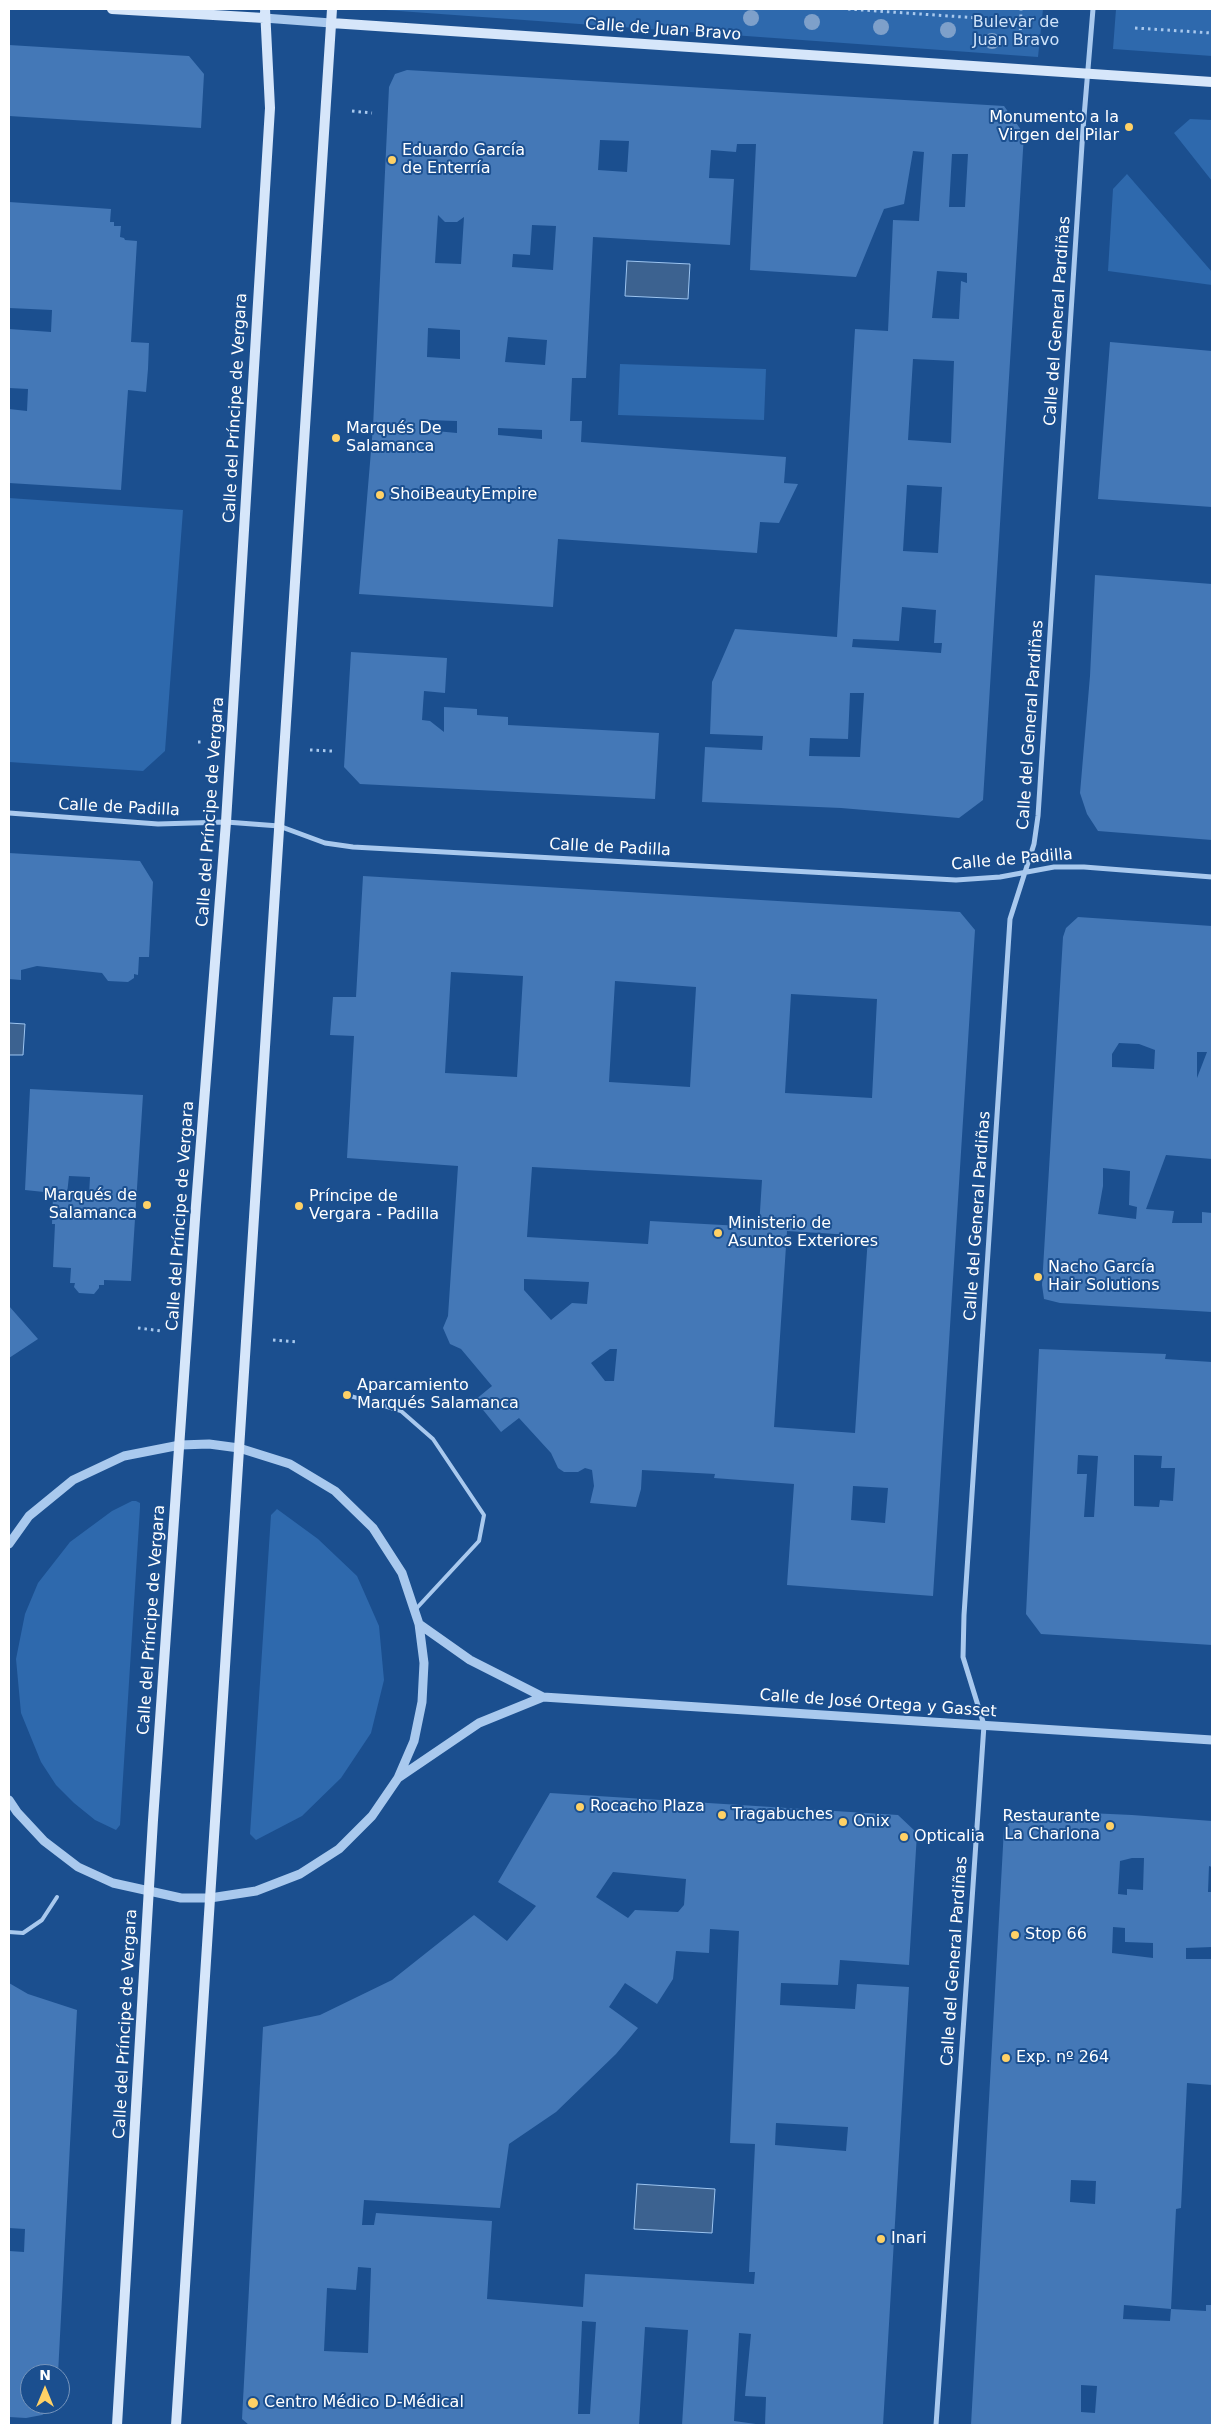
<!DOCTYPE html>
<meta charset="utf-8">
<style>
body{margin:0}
#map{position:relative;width:1221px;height:2434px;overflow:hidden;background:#1b4f8f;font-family:"DejaVu Sans",sans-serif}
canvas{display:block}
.frame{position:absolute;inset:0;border:10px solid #fff;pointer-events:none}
.north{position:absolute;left:20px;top:2364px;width:50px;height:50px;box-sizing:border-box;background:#1b4f8f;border:1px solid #7695bc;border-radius:50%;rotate:0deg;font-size:14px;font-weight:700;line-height:20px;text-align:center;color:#fff}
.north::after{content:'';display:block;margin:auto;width:18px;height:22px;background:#ffd166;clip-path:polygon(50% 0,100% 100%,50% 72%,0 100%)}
</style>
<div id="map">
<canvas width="1221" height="2434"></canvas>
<div class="frame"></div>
<div class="north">N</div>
</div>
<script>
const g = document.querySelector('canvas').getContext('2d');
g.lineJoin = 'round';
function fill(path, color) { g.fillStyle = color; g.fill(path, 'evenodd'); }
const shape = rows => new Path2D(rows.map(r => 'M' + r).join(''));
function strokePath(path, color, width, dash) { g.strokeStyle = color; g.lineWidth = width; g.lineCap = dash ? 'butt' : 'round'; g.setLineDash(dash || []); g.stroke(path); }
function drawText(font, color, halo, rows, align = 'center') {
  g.font = font + ' "DejaVu Sans",sans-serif'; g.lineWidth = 4; g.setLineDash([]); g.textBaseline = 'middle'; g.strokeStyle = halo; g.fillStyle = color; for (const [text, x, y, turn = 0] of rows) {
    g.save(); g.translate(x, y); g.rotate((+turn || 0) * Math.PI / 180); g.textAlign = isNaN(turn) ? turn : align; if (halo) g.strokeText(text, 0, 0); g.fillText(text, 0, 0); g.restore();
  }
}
fill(shape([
 [371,9,1043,9,1038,57],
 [1116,9,1212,9,1212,56,1113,49],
 [1190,119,1212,120,1212,181,1174,133],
 [1127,174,1212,272,1212,285,1108,271,1113,189],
 [620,364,766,369,764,420,618,415],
 [9,498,183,510,165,751,143,771,9,762],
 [132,1501,136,1501,140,1503,140,1508,120,1825,116,1830,95,1820,74,1803,56,1785,41,1762,21,1713,16,1659,25,1614,38,1583,70,1542,112,1511],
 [277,1509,318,1539,357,1576,379,1626,384,1680,371,1733,341,1778,302,1816,256,1840,250,1834,271,1515]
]), '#2e69ad');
const water = shape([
 [627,261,690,264,688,299,625,296,627,261],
 [9,1023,25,1024,23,1055,9,1055,9,1023],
 [637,2184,715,2189,712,2233,634,2229,637,2184]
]);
fill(water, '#3c6290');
strokePath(water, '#9cc4f0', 1);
fill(shape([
 [9,45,189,56,204,74,201,128,9,116],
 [407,70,1004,106,1024,134,983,800,959,818,841,808,702,802,705,747,762,750,763,736,710,734,712,682,735,629,837,637,855,329,888,331,893,220,919,221,924,152,913,151,904,204,884,209,856,277,750,270,756,144,737,144,736,152,711,150,709,178,734,179,730,245,593,237,586,378,572,378,570,421,582,421,581,442,786,457,784,483,798,484,779,523,760,522,757,553,558,539,553,607,359,594,373,427,389,87,395,74],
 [600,140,629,141,627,172,598,170],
 [952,154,968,154,965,207,949,207],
 [438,215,445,222,457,222,464,217,461,264,435,263],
 [532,225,556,226,553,270,512,267,513,254,530,255],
 [937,271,967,273,967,283,961,281,959,319,932,318],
 [428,328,460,330,460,359,427,357],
 [508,337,547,340,545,365,505,362],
 [913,359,954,361,951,443,908,440],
 [426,420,457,421,457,433,425,430],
 [498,428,542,430,542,439,498,435],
 [907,485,942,487,938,553,903,551],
 [902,607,936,610,934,643,942,643,941,653,852,647,853,639,899,641],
 [850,693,864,693,860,757,809,756,810,738,848,739],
 [9,202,111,209,110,222,114,222,114,226,121,226,120,237,124,238,125,240,137,241,131,342,149,343,148,369,146,392,128,390,121,490,9,483,9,409,27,411,28,389,9,388,9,329,51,332,52,310,9,308],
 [1110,342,1212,351,1212,507,1098,499],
 [1095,575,1212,584,1212,840,1098,831,1087,814,1080,793,1090,676],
 [351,652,447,658,445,693,424,691,422,720,430,721,444,732,444,707,477,709,477,715,508,717,508,725,659,733,655,799,360,784,344,767],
 [9,853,140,861,153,882,149,957,139,957,138,975,134,974,134,978,128,982,108,981,102,973,37,966,21,970,21,980,9,979],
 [363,876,960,912,975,930,933,1596,787,1585,794,1484,714,1478,715,1474,642,1470,641,1489,636,1507,590,1503,594,1486,592,1470,585,1468,578,1472,564,1472,558,1468,551,1453,519,1418,501,1432,475,1400,492,1386,461,1349,450,1344,443,1328,448,1316,458,1166,347,1158,354,1036,330,1035,333,997,356,997],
 [451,972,523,976,517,1077,445,1073],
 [615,981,696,987,690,1087,609,1082],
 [791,994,877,999,872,1098,785,1093],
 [532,1167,762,1180,759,1227,650,1221,648,1244,527,1237],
 [787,1231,868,1236,855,1433,774,1427],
 [524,1279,589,1282,587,1304,572,1303,551,1320,524,1290],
 [610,1349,617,1349,614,1381,605,1381,591,1363],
 [853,1486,888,1488,885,1523,851,1520],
 [1078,917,1212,926,1212,1159,1166,1155,1146,1209,1174,1211,1172,1223,1202,1223,1202,1212,1212,1213,1212,1312,1060,1303,1044,1299,1042,1285,1063,937,1066,928],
 [1119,1043,1139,1044,1155,1050,1154,1069,1112,1067,1112,1054],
 [1197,1052,1207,1052,1197,1078],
 [1103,1168,1130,1171,1129,1205,1137,1207,1136,1219,1098,1214,1103,1186],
 [30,1089,143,1095,131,1281,104,1280,104,1285,99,1285,99,1288,94,1294,79,1293,74,1287,75,1283,70,1283,71,1268,53,1267,55,1224,52,1224,53,1196,63,1196,63,1194,25,1190],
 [69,1176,90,1177,89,1195,67,1194],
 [9,1306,38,1339,9,1358],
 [1039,1349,1166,1354,1165,1359,1212,1362,1212,1645,1041,1634,1026,1614],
 [1078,1455,1098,1456,1094,1517,1084,1517,1087,1474,1077,1474],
 [1134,1455,1162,1456,1161,1468,1175,1468,1173,1501,1160,1500,1159,1507,1134,1506],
 [550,1793,898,1815,917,1833,909,1965,840,1960,838,1985,781,1983,780,2005,855,2009,857,1984,909,1987,883,2425,765,2425,766,2397,745,2396,751,2334,739,2333,734,2421,763,2425,682,2425,688,2330,645,2327,639,2425,249,2425,242,2419,263,2027,320,2015,392,1980,474,1915,507,1941,536,1906,498,1882],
 [613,1872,686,1879,684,1905,678,1912,635,1910,628,1918,596,1897],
 [710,1929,739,1931,730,2143,755,2144,749,2272,755,2272,754,2284,585,2274,583,2307,487,2299,492,2221,376,2213,374,2225,362,2225,364,2200,500,2208,509,2144,556,2112,616,2054,638,2028,609,2007,625,1983,657,2004,673,1979,676,1951,709,1953],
 [776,2123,848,2127,846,2151,775,2145],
 [358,2267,371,2268,368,2353,324,2351,327,2288,356,2290],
 [582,2321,596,2322,590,2414,578,2414],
 [1023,1810,1132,1815,1212,1821,1212,1867,1209,1866,1208,1892,1212,1892,1212,1947,1186,1948,1186,1959,1212,1959,1212,2085,1187,2083,1181,2208,1176,2209,1171,2309,1124,2305,1123,2319,1170,2321,1171,2309,1206,2311,1206,2305,1212,2305,1212,2425,971,2425,1004,1828],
 [1132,1858,1144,1858,1143,1890,1127,1889,1127,1895,1118,1894,1120,1861],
 [1113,1927,1125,1928,1125,1942,1153,1943,1153,1958,1112,1953],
 [1071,2180,1096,2181,1095,2204,1070,2202],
 [1081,2385,1097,2386,1095,2413,1081,2412],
 [9,1983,28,1994,77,2010,58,2374,30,2374,30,2404,55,2404,52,2409,42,2415,26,2418,9,2417,9,2251,24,2252,25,2229,9,2228]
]), '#4478b7');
strokePath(shape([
 [848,9,1021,21],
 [1135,28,1212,33],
 [1020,43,1021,9],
 [352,111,372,113],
 [198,742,204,742],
 [310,750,332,751],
 [138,1328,162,1331],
 [273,1340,297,1342]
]), '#a9c9ee', 3, [2.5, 4]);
strokePath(shape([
 [347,1395,401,1411,433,1439,484,1515,479,1541,415,1610],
 [9,1932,23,1933,42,1920,57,1897]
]), '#a9c9ee', 4);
strokePath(shape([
 [9,813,158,824,226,822,279,826,325,843,353,847,956,880,1000,877,1054,867,1084,867,1212,877],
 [936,2425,984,1725,963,1657,964,1615,1010,919,1034,844,1038,816,1083,129,1093,9]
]), '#a9c9ee', 5);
strokePath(shape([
 [264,18,331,23],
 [9,1544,29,1516,73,1480,124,1456,180,1445,209,1444,239,1448,290,1464,335,1491,373,1528,402,1573,419,1624,424,1663,422,1702,414,1741,398,1778,372,1816,339,1849,300,1874,256,1891,210,1898,181,1898,113,1883,78,1867,44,1841,17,1812,9,1800],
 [419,1624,470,1660,543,1697,1212,1740],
 [398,1778,479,1723,543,1697]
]), '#a9c9ee', 9);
strokePath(shape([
 [112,9,264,18],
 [331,23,1212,82],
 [117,2425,153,1820,196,1205,226,822,270,108,265,9],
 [176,2425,332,9]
]), '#d6e6fa', 10);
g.fillStyle = '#7ea0ca';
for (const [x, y] of [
 [751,18],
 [812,22],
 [881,27],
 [948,30],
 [992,41]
]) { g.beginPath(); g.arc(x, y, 8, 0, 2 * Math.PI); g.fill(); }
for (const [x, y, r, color] of [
 [1129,127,5,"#ffd166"],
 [392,160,5,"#ffd166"],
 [336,438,5,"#ffd166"],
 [380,495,5,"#ffd166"],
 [147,1205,5,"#ffd166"],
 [299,1206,5,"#ffd166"],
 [718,1233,5,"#ffd166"],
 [1038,1277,5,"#ffd166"],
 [347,1395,5,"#ffd166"],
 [580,1807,5,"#ffd166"],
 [722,1815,5,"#ffd166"],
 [843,1822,5,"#ffd166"],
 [1110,1826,5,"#ffd166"],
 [904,1837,5,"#ffd166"],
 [1015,1935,5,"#ffd166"],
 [1006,2058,5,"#ffd166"],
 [881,2239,5,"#ffd166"],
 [253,2403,6,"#ffd166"]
]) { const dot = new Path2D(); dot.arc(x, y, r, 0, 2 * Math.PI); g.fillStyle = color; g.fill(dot); strokePath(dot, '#1b4f8f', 2); }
drawText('16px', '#cfe3fa', '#1b4f8f', [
 ["Bulevar de",1016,23],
 ["Juan Bravo",1016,41]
]);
drawText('16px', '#fff', '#1b4f8f', [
 ["Calle de Juan Bravo",663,30,4],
 ["Calle del General Pardiñas",1058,321,-86],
 ["Calle del Príncipe de Vergara",236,408,-87],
 ["Calle del General Pardiñas",1031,725,-86],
 ["Calle de Padilla",119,808,3],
 ["Calle del Príncipe de Vergara",211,812,-86],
 ["Calle de Padilla",610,848,3],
 ["Calle de Padilla",1012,860,-5],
 ["Calle del Príncipe de Vergara",181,1216,-86],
 ["Calle del General Pardiñas",978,1216,-86],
 ["Calle del Príncipe de Vergara",152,1620,-86],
 ["Calle de José Ortega y Gasset",878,1704,4],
 ["Calle del General Pardiñas",955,1961,-86],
 ["Calle del Príncipe de Vergara",126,2024,-87]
]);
drawText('16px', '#fff', '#1b4f8f', [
 ["Monumento a la",1119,118,"right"],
 ["Virgen del Pilar",1119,136,"right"],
 ["Eduardo García",402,151],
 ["de Enterría",402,169],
 ["Marqués De",346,429],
 ["Salamanca",346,447],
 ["ShoiBeautyEmpire",390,495],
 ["Marqués de",137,1196,"right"],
 ["Salamanca",137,1214,"right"],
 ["Príncipe de",309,1197],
 ["Vergara - Padilla",309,1215],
 ["Ministerio de",728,1224],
 ["Asuntos Exteriores",728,1242],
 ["Nacho García",1048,1268],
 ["Hair Solutions",1048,1286],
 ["Aparcamiento",357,1386],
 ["Marqués Salamanca",357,1404],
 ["Rocacho Plaza",590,1807],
 ["Tragabuches",732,1815],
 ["Restaurante",1100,1817,"right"],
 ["La Charlona",1100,1835,"right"],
 ["Onix",853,1822],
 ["Opticalia",914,1837],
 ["Stop 66",1025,1935],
 ["Exp. nº 264",1016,2058],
 ["Inari",891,2239],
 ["Centro Médico D-Médical",264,2403]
], 'left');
</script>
